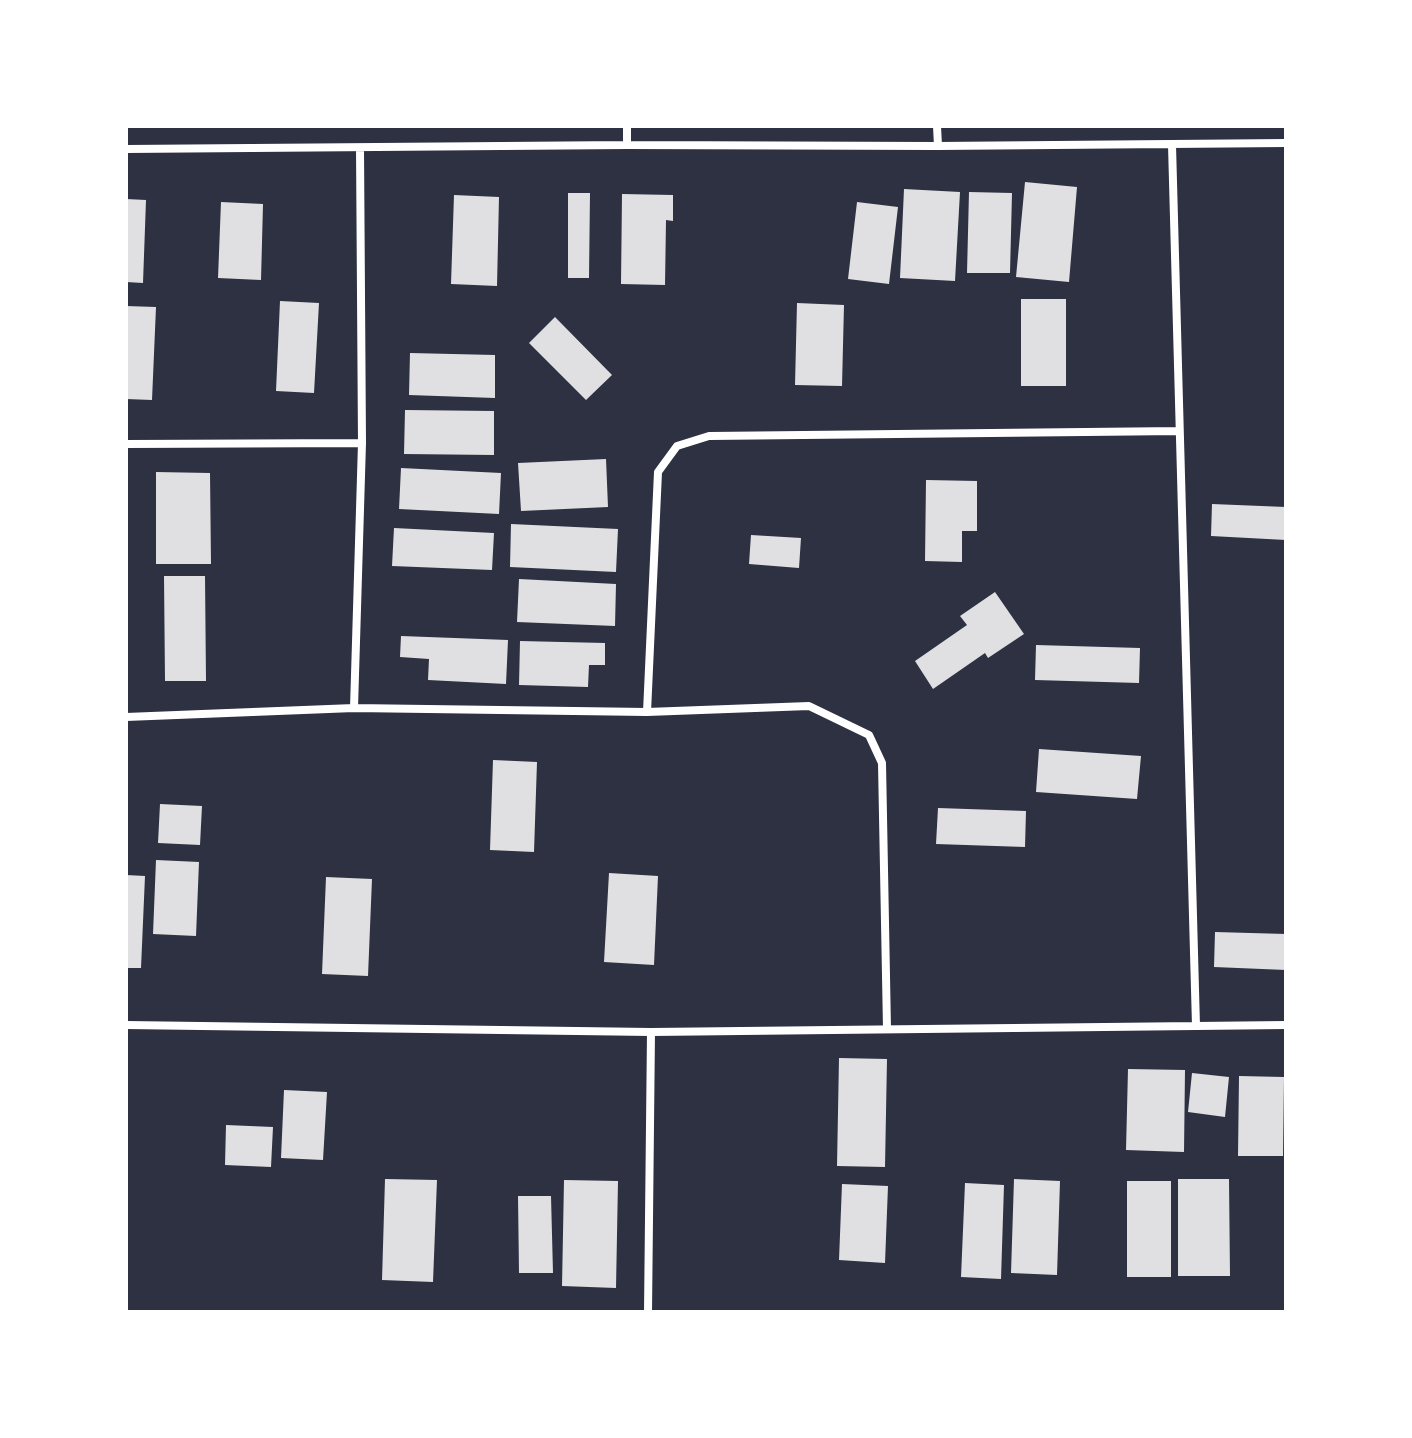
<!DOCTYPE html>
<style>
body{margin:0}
#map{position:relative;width:1412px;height:1438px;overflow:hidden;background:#2d3142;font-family:"Source Sans 3",sans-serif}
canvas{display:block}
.frame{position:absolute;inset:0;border:128px solid #fff;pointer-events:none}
</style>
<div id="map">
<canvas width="1412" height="1438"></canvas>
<div class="frame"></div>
</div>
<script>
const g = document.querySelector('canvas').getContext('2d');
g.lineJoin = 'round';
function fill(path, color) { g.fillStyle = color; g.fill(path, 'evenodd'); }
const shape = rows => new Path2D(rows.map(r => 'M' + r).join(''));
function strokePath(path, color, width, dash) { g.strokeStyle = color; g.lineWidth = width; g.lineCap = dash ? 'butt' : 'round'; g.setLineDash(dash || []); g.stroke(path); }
fill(shape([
 [1025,182,1077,187,1069,282,1016,277],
 [904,189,960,192,955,281,900,278],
 [969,192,1012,193,1010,273,967,273],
 [568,193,590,193,589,278,568,278],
 [622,194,673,195,673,221,666,220,665,285,621,284],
 [454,195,499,197,497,286,451,284],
 [126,199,146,200,143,283,126,282],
 [221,202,263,204,261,280,218,278],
 [857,202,898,207,889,284,848,279],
 [1021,299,1066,299,1066,386,1021,386],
 [280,301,319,303,314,393,276,391],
 [797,303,844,305,842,386,795,385],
 [126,306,156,307,152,400,126,399],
 [555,317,612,375,586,400,529,343],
 [410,353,495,355,495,398,409,395],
 [405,410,494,411,494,455,404,454],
 [606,459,608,507,521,511,518,463],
 [401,468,501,473,499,514,399,509],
 [156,472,210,473,211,564,156,564],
 [926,480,977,481,977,531,962,531,962,562,925,561],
 [1212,504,1286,507,1286,540,1211,536],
 [511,524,618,529,616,572,510,567],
 [394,528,494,533,492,570,392,566],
 [751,535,801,538,799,568,749,564],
 [164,576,205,576,206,681,165,681],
 [519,579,616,584,615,626,517,622],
 [995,592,1024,634,988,658,985,653,933,689,915,661,967,625,960,616],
 [401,636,508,640,506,684,428,680,429,659,400,657],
 [520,641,605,643,605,665,589,665,588,687,519,685],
 [1036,645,1140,648,1139,683,1035,680],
 [1039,749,1141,756,1137,799,1036,792],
 [493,760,537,762,534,852,490,850],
 [160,804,202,806,200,845,158,843],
 [938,808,1026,811,1025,847,936,844],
 [156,860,199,862,196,936,153,934],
 [609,873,658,876,654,965,604,962],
 [126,875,145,876,141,968,126,968],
 [326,877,372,879,368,976,322,974],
 [1215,932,1286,934,1286,970,1214,967],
 [839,1058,887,1059,885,1167,837,1166],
 [1128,1069,1185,1070,1184,1152,1126,1150],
 [1192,1073,1229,1077,1225,1117,1188,1112],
 [1239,1076,1284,1077,1283,1156,1238,1156],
 [284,1090,327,1092,323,1160,281,1158],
 [226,1125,273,1127,271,1167,225,1165],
 [385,1179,437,1180,433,1282,382,1280],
 [1014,1179,1060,1181,1057,1275,1011,1273],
 [1178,1179,1229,1179,1230,1276,1178,1276],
 [564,1180,618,1181,616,1288,562,1286],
 [1127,1181,1171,1181,1171,1277,1127,1277],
 [965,1183,1004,1185,1001,1279,961,1277],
 [842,1184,888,1186,885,1263,839,1260],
 [518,1196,551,1196,553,1273,519,1273]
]), '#e0e0e3');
strokePath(shape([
 [627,126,627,145],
 [937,126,938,146],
 [1172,145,1196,1026],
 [126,149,627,145,938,146,1286,143],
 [126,444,362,443],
 [354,708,362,443,360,148],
 [647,712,658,472,677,446,709,436,1179,431],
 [126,717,354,708,647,712,809,706,869,735,882,763,887,1029],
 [126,1025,651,1032,1286,1025],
 [648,1312,651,1032]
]), '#fff', 8);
</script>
